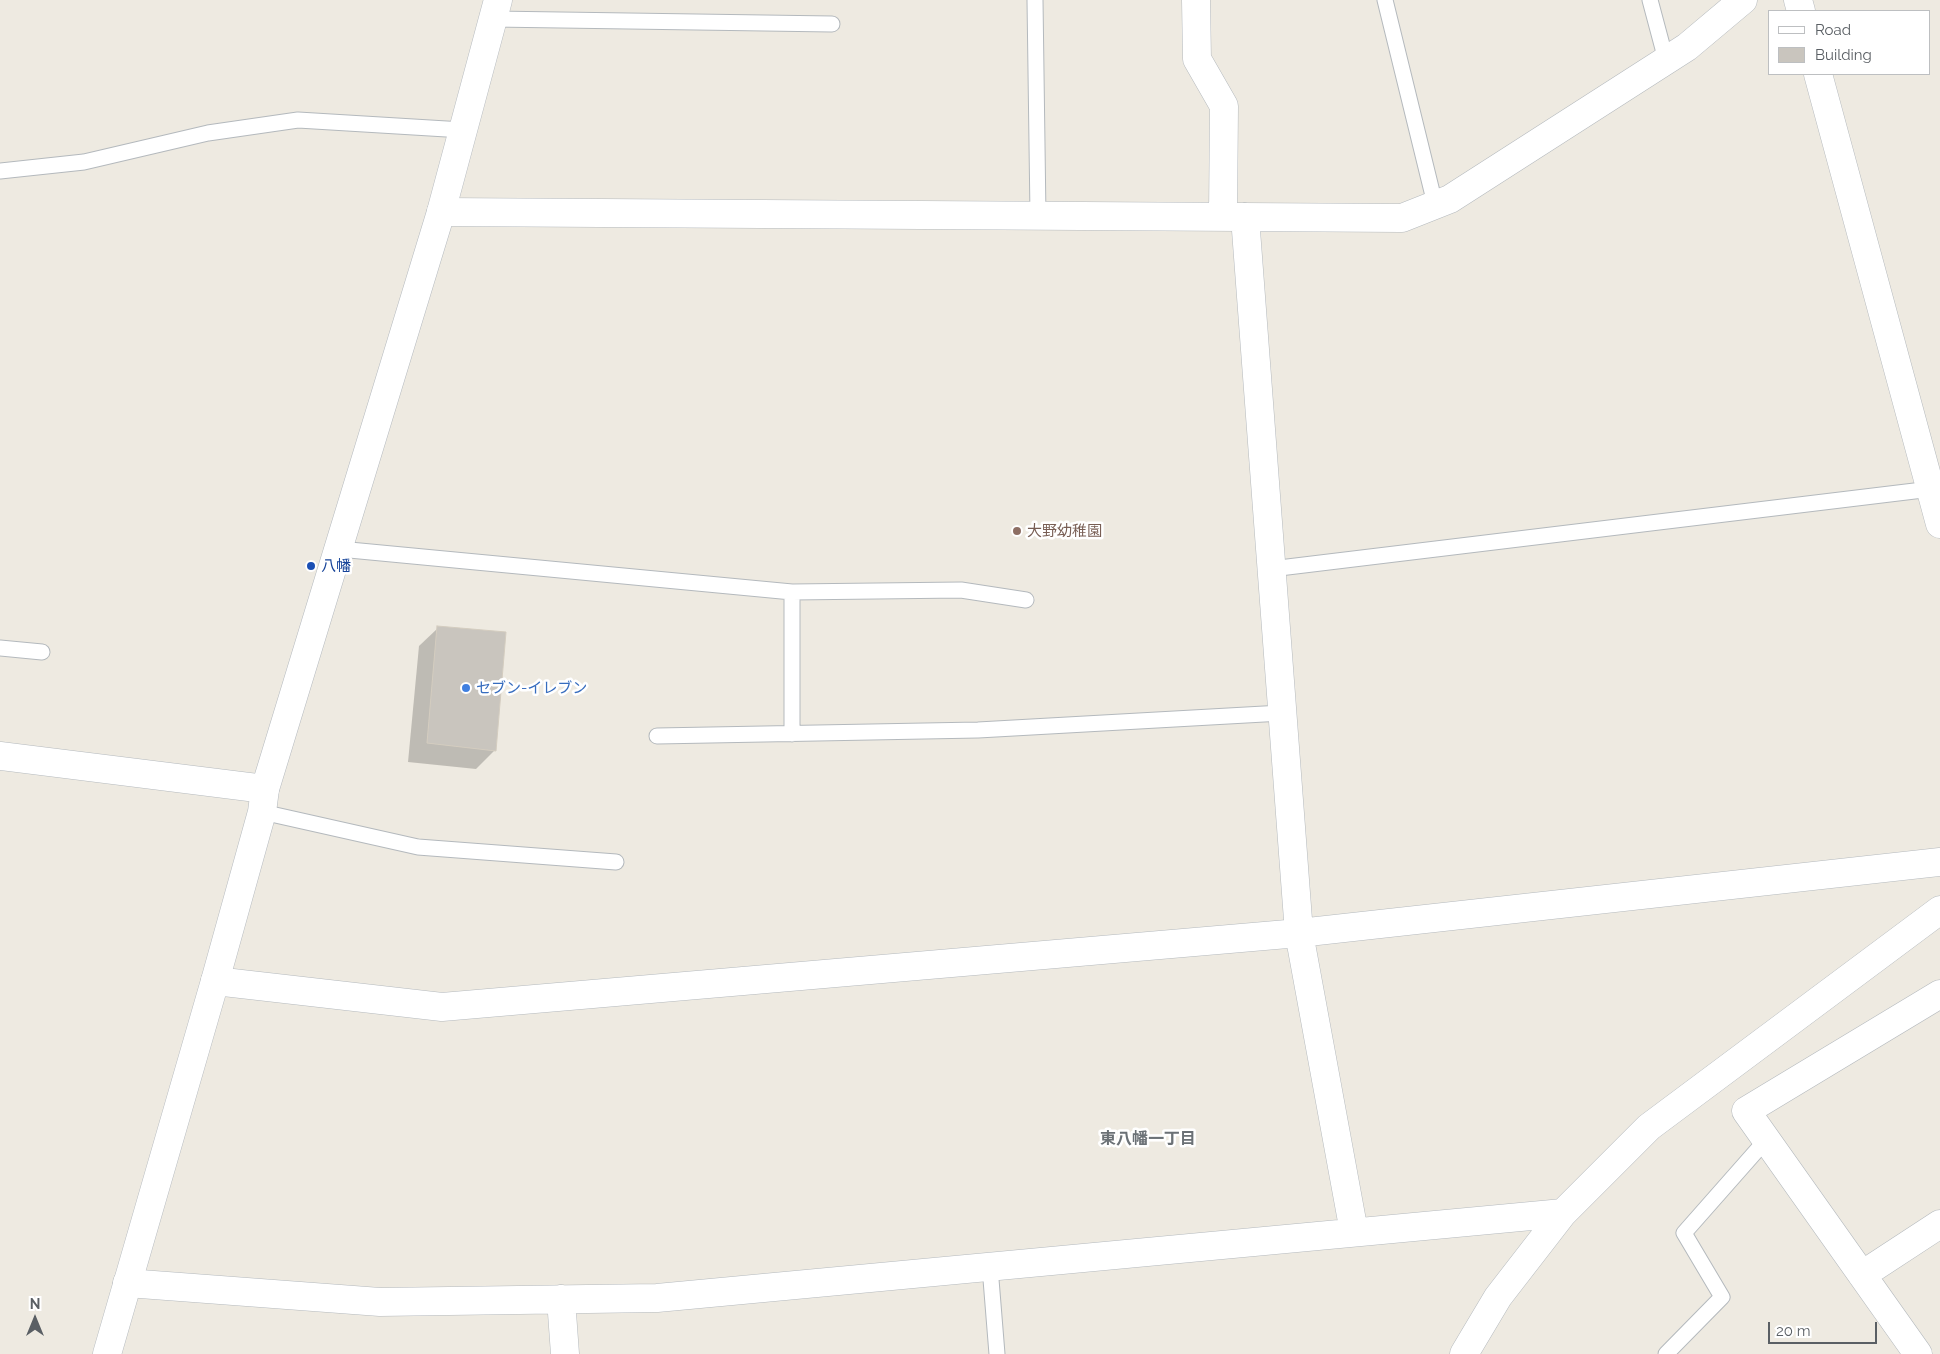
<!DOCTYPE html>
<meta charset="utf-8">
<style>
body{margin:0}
#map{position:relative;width:1940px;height:1354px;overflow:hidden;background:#eeeae1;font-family:Raleway,sans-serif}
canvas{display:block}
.legend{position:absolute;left:1768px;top:10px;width:162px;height:65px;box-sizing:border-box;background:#fff;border:1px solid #bdbfc1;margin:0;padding:6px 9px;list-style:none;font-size:15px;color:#5a5f64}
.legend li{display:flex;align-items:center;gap:10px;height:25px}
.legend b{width:25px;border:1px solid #bdbfc1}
.north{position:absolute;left:10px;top:1294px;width:50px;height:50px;-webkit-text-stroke:4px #fff;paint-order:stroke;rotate:0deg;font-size:14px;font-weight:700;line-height:20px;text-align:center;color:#5a5f64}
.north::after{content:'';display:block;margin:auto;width:18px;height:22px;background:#5a5f64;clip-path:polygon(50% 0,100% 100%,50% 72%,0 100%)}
.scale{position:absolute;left:1768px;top:1322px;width:109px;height:22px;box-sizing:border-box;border:2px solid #5a5f64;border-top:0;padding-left:6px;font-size:15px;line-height:18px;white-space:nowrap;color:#5a5f64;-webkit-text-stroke:4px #fff;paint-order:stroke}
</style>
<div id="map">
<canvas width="1940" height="1354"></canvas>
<ul class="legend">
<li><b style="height:6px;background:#fff"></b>Road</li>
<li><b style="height:14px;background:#c9c5be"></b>Building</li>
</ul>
<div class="north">N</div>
<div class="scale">20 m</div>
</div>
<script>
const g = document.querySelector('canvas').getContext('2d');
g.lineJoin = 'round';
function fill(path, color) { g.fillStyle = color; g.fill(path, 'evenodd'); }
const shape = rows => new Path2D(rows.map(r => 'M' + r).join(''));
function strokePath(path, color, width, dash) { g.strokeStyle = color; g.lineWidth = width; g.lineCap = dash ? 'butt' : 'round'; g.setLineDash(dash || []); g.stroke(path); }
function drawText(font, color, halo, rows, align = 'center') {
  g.font = font + ' Raleway,"Noto Sans JP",sans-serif'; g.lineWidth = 5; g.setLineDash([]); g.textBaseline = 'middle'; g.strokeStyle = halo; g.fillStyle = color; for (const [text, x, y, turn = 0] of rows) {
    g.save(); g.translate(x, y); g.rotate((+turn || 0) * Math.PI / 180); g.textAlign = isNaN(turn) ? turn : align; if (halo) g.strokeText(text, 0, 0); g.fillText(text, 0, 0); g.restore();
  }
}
fill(shape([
 [438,628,495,750,476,769,408,762,419,646]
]), '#0003');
const building = shape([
 [437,626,506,632,496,751,427,743,437,626]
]);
fill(building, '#c9c5be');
strokePath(building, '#d3ccbf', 1);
const lane = shape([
 [1035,0,1038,216],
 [1385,0,1435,204],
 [1650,0,1666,60],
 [493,19,832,24],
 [0,171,84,162,208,133,298,120,463,130],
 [339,549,792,592,961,590,1026,600],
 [1271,569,1931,489],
 [792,592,792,734],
 [0,648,42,652],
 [657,736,978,730,1282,713],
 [262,812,418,847,616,862],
 [990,1267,997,1354],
 [1666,1354,1722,1297,1684,1233,1766,1140]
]);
const street = shape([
 [1196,0,1197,59,1224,106,1223,217],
 [1798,0,1801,11],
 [1818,74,1940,524],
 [441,212,1402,218,1450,199,1687,47,1743,0],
 [1245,217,1299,933,1354,1232],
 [0,756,265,789],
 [215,981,442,1007,1299,933,1940,862],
 [1862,1275,1940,1224],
 [127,1283,380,1302,657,1298,1563,1213],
 [561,1299,565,1354],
 [1464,1354,1498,1297,1563,1213,1649,1127,1940,910],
 [1918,1354,1746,1111,1940,994]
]);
const secondary = shape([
 [107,1354,215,981,262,812,265,789,441,212,498,0]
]);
strokePath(lane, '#b4b9bd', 17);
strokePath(street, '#b4b9bd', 29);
strokePath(secondary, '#b5babf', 29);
strokePath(lane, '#fff', 15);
strokePath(street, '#fff', 28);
strokePath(secondary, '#fff', 28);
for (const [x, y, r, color] of [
 [1017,531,5,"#8d6e63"],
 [311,566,5,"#1a4fb4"],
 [466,688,5,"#3f7fe0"]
]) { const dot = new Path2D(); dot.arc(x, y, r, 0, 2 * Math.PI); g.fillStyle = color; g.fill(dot); strokePath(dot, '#fff', 2); }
drawText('15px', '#785e54', '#fff', [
 ["大野幼稚園",1027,531]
], 'left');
drawText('15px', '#164399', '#fff', [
 ["八幡",321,566]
], 'left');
drawText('15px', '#366cbe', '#fff', [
 ["セブン-イレブン",476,688]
], 'left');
drawText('bold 16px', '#6b7176', '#fff', [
 ["東八幡一丁目",1148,1139]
]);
</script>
